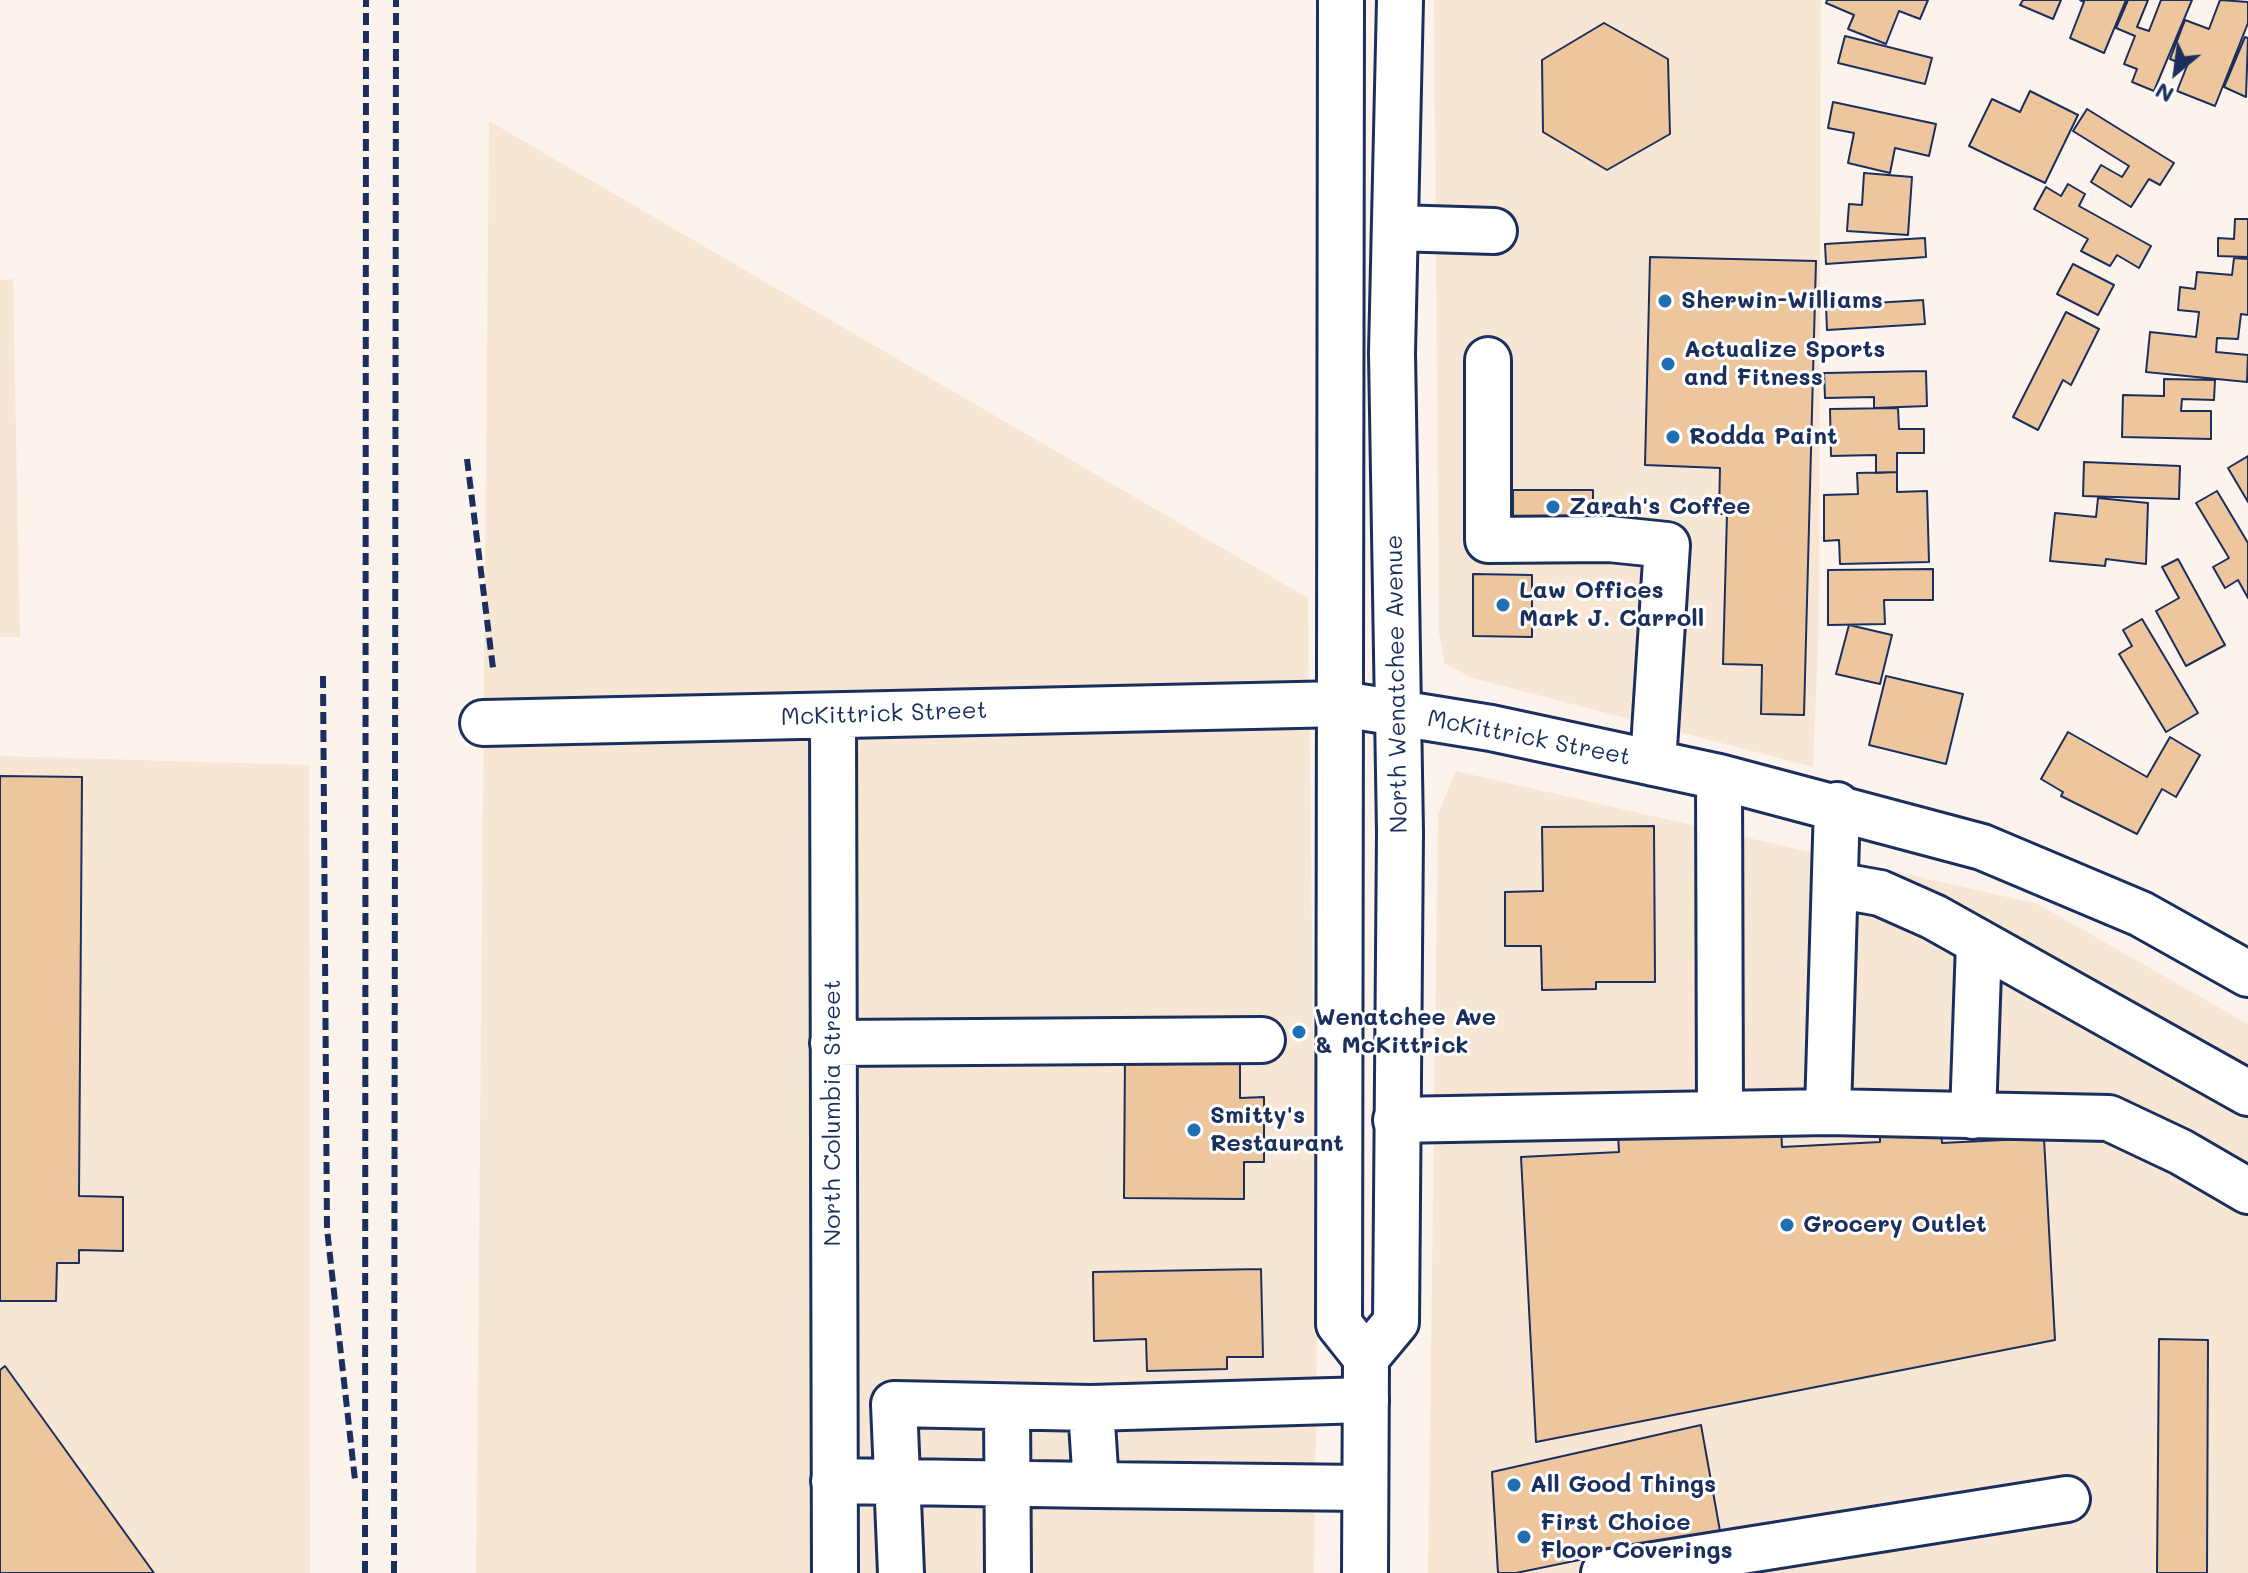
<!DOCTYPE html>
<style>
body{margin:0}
#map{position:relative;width:2248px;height:1573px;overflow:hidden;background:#fcf4ec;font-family:Mali,sans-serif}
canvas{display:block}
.north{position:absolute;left:2136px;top:32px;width:80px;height:80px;-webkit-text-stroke:6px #fff;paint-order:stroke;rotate:209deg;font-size:22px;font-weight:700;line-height:32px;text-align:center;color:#1b2f5e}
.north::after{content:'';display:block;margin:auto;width:28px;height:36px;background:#1b2f5e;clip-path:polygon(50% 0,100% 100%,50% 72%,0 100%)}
</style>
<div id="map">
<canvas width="2248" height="1573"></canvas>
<div class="north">N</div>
</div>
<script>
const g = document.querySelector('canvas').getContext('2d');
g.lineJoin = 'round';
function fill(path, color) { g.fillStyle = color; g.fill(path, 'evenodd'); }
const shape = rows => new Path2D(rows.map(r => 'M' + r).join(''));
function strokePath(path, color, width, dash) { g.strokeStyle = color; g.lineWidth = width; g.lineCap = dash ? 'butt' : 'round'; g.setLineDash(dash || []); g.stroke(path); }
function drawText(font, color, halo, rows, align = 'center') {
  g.font = font + ' Mali,sans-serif'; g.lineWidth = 6; g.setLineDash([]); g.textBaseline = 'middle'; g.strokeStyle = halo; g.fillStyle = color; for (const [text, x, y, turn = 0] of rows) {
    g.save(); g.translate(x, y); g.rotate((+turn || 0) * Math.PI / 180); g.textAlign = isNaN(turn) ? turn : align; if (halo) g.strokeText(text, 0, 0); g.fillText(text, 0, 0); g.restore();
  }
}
fill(shape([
 [1434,0,1821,0,1819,623,1813,767,1472,678,1445,664,1439,634],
 [489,121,1308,598,1317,1347,1314,1573,476,1573],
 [13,279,20,637,0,637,0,280],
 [0,756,309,765,310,1573,0,1573],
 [1456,771,2038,904,2248,1024,2248,1573,1428,1573,1438,814]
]), '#f8e6d5');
const building = shape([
 [1827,0,1928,0,1920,19,1899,11,1886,44,1848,29,1854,15,1826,3,1827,0],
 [2023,0,2061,0,2053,19,2020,5,2023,0],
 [2080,0,2126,0,2104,53,2070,38,2084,2,2080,0],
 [2128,0,2148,0,2137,27,2149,31,2161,0,2192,0,2154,91,2132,82,2137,69,2124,64,2135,36,2116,28,2128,0],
 [2220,0,2248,2,2248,23,2215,106,2177,91,2187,66,2170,59,2185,20,2209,29,2220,0],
 [1604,23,1668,59,1670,134,1607,170,1543,132,1542,60,1604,23],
 [1845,36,1932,58,1925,84,1838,63,1845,36],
 [2245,37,2248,38,2246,97,2224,87,2245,37],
 [2030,91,2078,115,2045,183,1969,146,1992,99,2020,112,2030,91],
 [1833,102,1936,124,1929,156,1895,148,1890,173,1848,163,1854,133,1828,128,1833,102],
 [2087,109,2174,163,2160,185,2149,179,2131,207,2091,182,2101,165,2122,177,2129,166,2073,131,2087,109],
 [1864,173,1912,177,1908,235,1847,231,1849,204,1862,205,1864,173],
 [2068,184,2085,194,2079,206,2151,246,2139,268,2117,255,2110,266,2081,251,2088,239,2034,209,2046,187,2061,196,2068,184],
 [2235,219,2248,219,2248,257,2218,256,2218,238,2234,239,2235,219],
 [1925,238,1926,257,1826,264,1825,244,1925,238],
 [1650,257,1816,261,1804,715,1761,714,1762,665,1723,664,1727,514,1719,514,1720,468,1645,465,1650,257],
 [2234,258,2248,259,2248,315,2241,314,2238,339,2217,338,2216,352,2248,355,2247,382,2146,372,2150,332,2196,337,2199,312,2178,310,2180,287,2195,289,2197,272,2232,275,2234,258],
 [2073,264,2114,285,2098,315,2057,294,2073,264],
 [1923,300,1925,324,1827,330,1826,306,1923,300],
 [2066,312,2099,329,2071,385,2063,380,2038,430,2013,417,2066,312],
 [1926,371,1927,406,1874,408,1874,397,1825,398,1824,373,1926,371],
 [2164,379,2215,380,2214,400,2182,399,2181,411,2211,411,2211,439,2122,437,2123,395,2164,396,2164,379],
 [1898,408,1899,429,1924,429,1924,453,1897,453,1897,472,1876,473,1876,455,1831,456,1830,409,1898,408],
 [2248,456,2248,502,2228,468,2248,456],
 [2084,462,2180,466,2179,499,2083,496,2084,462],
 [1897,472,1897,492,1927,491,1929,562,1840,564,1839,540,1824,541,1824,495,1858,494,1857,473,1897,472],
 [1513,490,1593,490,1593,524,1513,525,1513,490],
 [2217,491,2248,543,2248,598,2238,580,2225,588,2213,567,2229,558,2196,503,2217,491],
 [2098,498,2148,503,2146,564,2106,559,2105,566,2050,561,2055,513,2096,517,2098,498],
 [2178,559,2225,645,2186,666,2156,611,2179,598,2162,567,2178,559],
 [1933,569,1933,600,1884,600,1885,624,1828,625,1828,570,1933,569],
 [1473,574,1532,575,1532,637,1473,636,1473,574],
 [2142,619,2198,713,2166,732,2119,654,2132,646,2123,630,2142,619],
 [1849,625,1892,635,1880,684,1836,674,1849,625],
 [1886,676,1963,694,1946,764,1869,745,1886,676],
 [2068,732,2147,777,2170,737,2200,755,2176,797,2162,789,2137,834,2061,796,2063,792,2041,779,2068,732],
 [0,776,82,777,79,1196,123,1197,123,1251,79,1250,79,1263,57,1263,56,1301,0,1301,0,776],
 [1654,826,1655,982,1596,982,1596,989,1542,990,1541,946,1505,946,1505,892,1543,891,1542,827,1654,826],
 [1125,1052,1240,1053,1240,1098,1264,1097,1264,1162,1244,1162,1244,1199,1124,1198,1125,1052],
 [1941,1127,1942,1143,2044,1138,2055,1340,1536,1442,1521,1157,1619,1152,1618,1136,1781,1128,1782,1147,1880,1142,1880,1129,1941,1127],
 [1261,1269,1263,1357,1227,1357,1227,1369,1147,1371,1146,1339,1094,1341,1093,1272,1261,1269],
 [2159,1339,2208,1340,2207,1573,2157,1573,2159,1339],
 [5,1366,154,1573,0,1573,0,1370,5,1366],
 [1701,1425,1720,1531,1516,1573,1498,1573,1492,1472,1701,1425]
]);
fill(building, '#eec69e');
strokePath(building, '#1b2f5e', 2);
const minor = shape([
 [1395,228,1494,231],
 [1488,360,1488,540,1609,539,1667,545,1653,763],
 [833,716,835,1573],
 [483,723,1342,704,1491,728,1719,777,1982,847,2141,914,2248,974],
 [1835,885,1880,893,1934,917,2248,1093],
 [833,1043,1262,1040],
 [1828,1112,2109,1118,2181,1152,2248,1191],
 [1720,1114,1828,1112,1837,805],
 [1973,1116,1979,943],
 [1396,1120,1720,1114,1719,777],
 [1007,1407,1008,1573],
 [834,1481,1096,1485],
 [1365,1488,1096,1485,1091,1408,1366,1400],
 [901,1573,894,1404,1091,1408],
 [1604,1573,2067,1499]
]);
const major = shape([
 [1341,0,1339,1324,1366,1358,1365,1573],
 [1366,1358,1396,1322,1400,832,1392,353,1400,0]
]);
strokePath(minor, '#1b2f5e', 50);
strokePath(major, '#1b2f5e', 50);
strokePath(minor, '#fff', 44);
strokePath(major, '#fff', 44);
strokePath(shape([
 [467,459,493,668],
 [323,676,327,1229,355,1480],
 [365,1573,366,0],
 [394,1573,396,0]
]), '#1b2f5e', 6, [12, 6]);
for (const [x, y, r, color] of [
 [1665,301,8,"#1f6fb2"],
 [1668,364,8,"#1f6fb2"],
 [1673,437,8,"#1f6fb2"],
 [1553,507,8,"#1f6fb2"],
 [1503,605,8,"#1f6fb2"],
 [1299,1032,8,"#1f6fb2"],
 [1194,1130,8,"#1f6fb2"],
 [1787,1225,8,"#1f6fb2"],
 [1514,1485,8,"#1f6fb2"],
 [1524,1537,8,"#1f6fb2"]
]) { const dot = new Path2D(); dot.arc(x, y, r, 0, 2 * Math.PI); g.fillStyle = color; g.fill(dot); strokePath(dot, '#fff', 3); }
drawText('bold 24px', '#1b2f5e', '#fff', [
 ["Sherwin-Williams",1681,301],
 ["Actualize Sports",1684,350],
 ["and Fitness",1684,378],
 ["Rodda Paint",1689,437],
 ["Zarah's Coffee",1569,507],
 ["Law Offices",1519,591],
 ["Mark J. Carroll",1519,619],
 ["Wenatchee Ave",1315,1018],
 ["& McKittrick",1315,1046],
 ["Smitty's",1210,1116],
 ["Restaurant",1210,1144],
 ["Grocery Outlet",1803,1225],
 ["All Good Things",1530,1485],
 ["First Choice",1540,1523],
 ["Floor Coverings",1540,1551]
], 'left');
drawText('24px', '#1b2f5e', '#fff', [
 ["North Wenatchee Avenue",1397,684,-91],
 ["McKittrick Street",884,714,-2],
 ["McKittrick Street",1529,738,11],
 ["North Columbia Street",833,1113,-90]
]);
</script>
